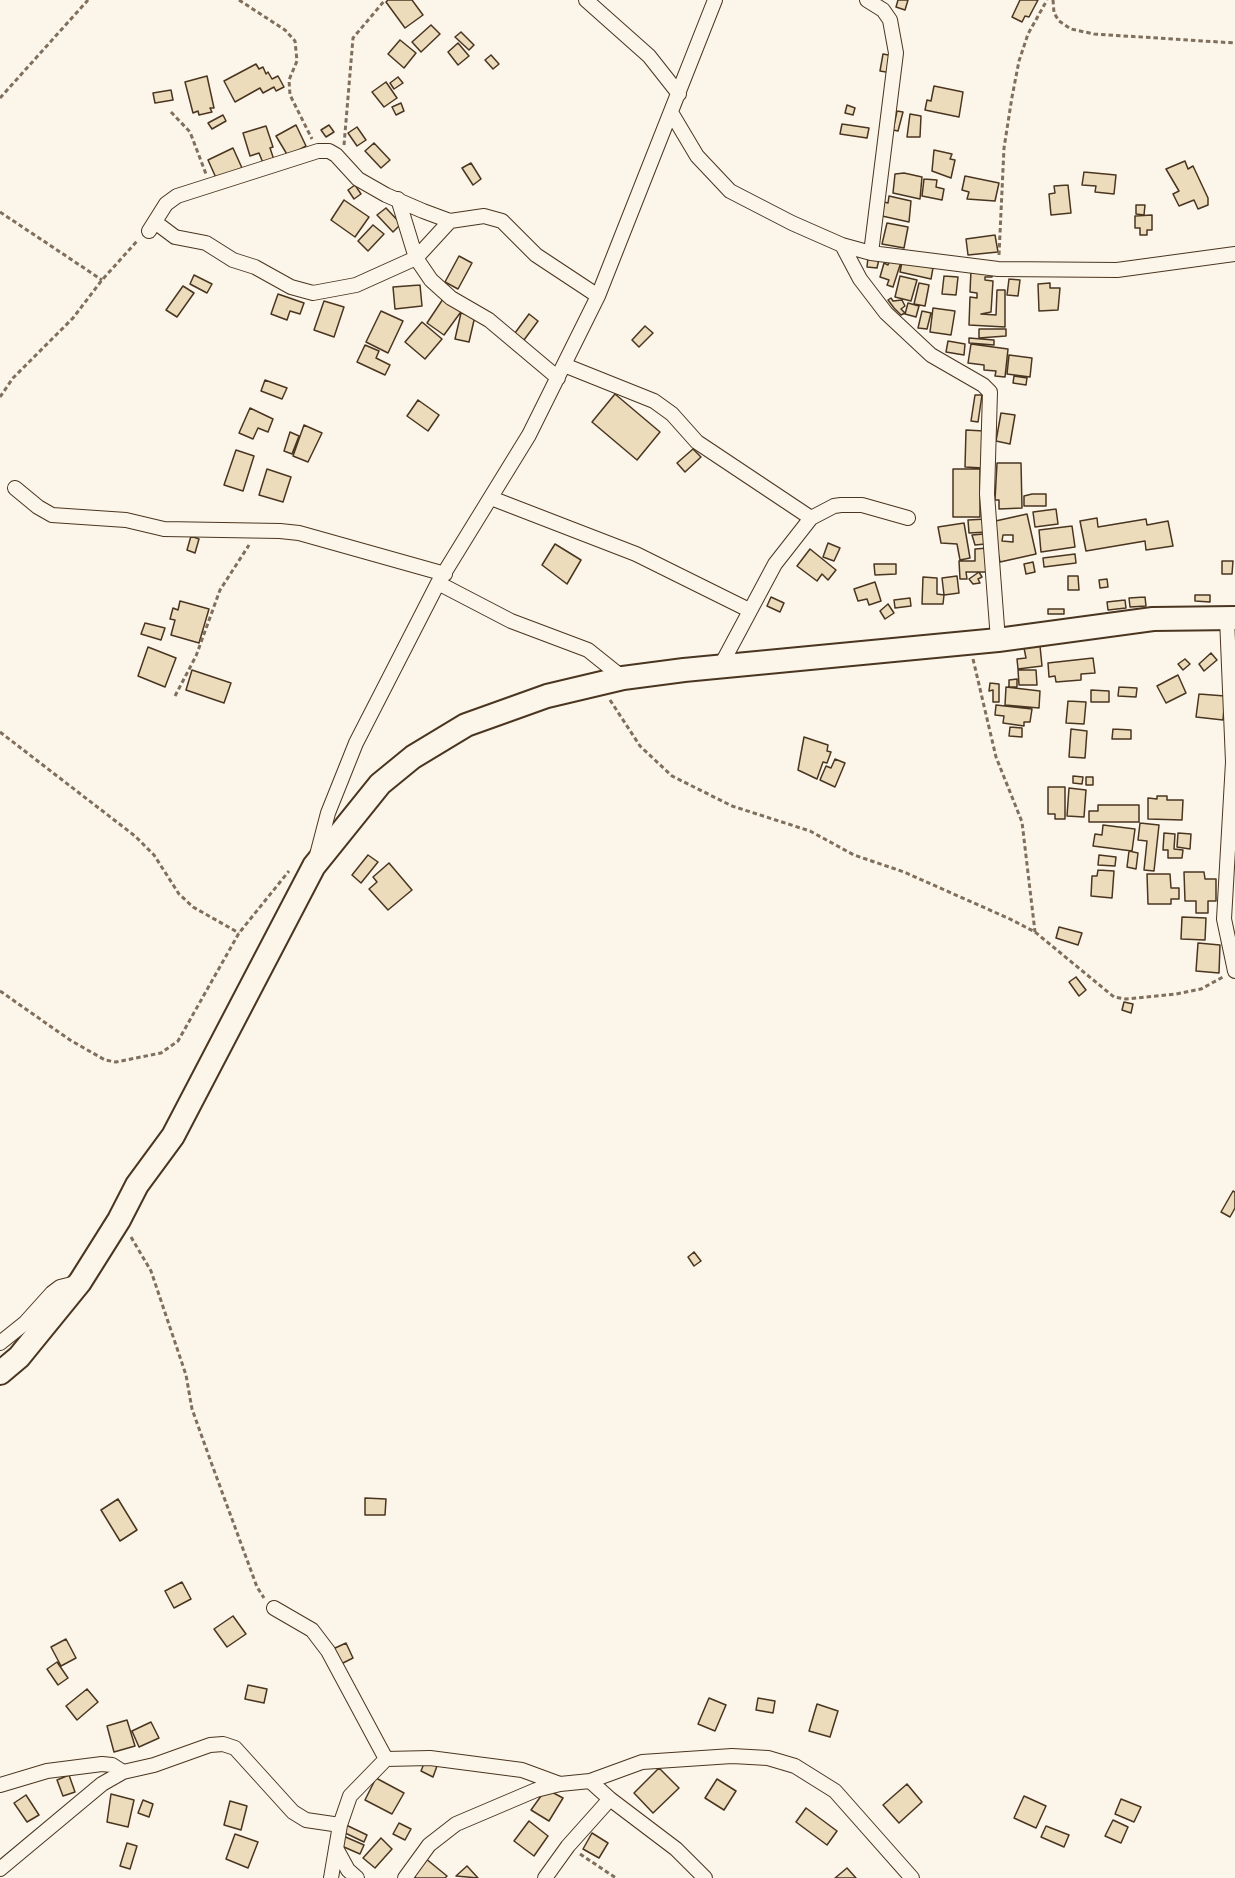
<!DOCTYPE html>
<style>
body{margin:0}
canvas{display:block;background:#fbf6e9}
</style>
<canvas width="1235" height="1878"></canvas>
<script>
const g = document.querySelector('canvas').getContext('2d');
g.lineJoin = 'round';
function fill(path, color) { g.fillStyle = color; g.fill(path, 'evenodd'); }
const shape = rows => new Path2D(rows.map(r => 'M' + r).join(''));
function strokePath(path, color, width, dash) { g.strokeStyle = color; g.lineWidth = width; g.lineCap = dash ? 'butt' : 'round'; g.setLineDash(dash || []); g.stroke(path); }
const building = shape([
 [388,0,412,0,423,15,405,28,386,2,388,0],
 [898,0,908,0,905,10,896,7,898,0],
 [1020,0,1038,0,1029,17,1025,16,1022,22,1012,17,1020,0],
 [431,25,440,34,421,52,412,42,431,25],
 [461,32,474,45,469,50,455,37,461,32],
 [400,40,416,53,404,68,388,54,400,40],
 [458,43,469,56,458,65,448,52,458,43],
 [883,54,894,56,892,73,880,71,883,54],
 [491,55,499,64,493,69,485,60,491,55],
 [256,64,259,69,263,67,266,74,268,72,272,79,278,76,284,87,276,91,274,87,263,93,260,88,235,102,224,81,256,64],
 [207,76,214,108,210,108,212,112,199,115,198,111,193,113,185,82,207,76],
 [398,77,403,83,394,89,390,83,398,77],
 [386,82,397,98,384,107,372,92,386,82],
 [934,86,963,92,959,117,925,110,927,100,931,101,934,86],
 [171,90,173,100,155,103,153,93,171,90],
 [401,103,404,111,396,115,392,107,401,103],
 [847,105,855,108,853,115,845,113,847,105],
 [897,111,903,112,898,131,893,130,897,111],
 [910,114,921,116,920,137,907,137,910,114],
 [223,115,226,121,212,129,208,123,223,115],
 [842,124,869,128,867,138,840,134,842,124],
 [296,125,306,146,288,156,276,136,296,125],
 [329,125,334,132,326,137,321,130,329,125],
 [266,126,273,147,270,148,274,160,263,163,259,153,250,156,243,133,266,126],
 [357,127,366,140,357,146,348,133,357,127],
 [374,143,390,160,381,168,365,151,374,143],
 [233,148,242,168,217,180,208,160,233,148],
 [934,150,952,154,950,159,955,160,951,178,932,171,934,150],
 [1185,161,1188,169,1193,166,1208,198,1208,205,1198,209,1194,200,1179,206,1173,194,1179,191,1166,169,1185,161],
 [471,163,481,179,473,185,462,168,471,163],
 [1084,172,1116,175,1114,194,1095,192,1096,186,1082,185,1084,172],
 [904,173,922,177,920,199,893,193,895,174,904,173],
 [965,176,999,183,995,201,967,199,969,192,962,190,965,176],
 [924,179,937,180,936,187,944,189,942,200,922,196,924,179],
 [355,185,361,194,354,199,348,190,355,185],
 [1068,185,1071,213,1051,215,1049,194,1055,193,1054,186,1068,185],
 [889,196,911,201,909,222,882,216,884,202,888,203,889,196],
 [344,200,369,217,355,237,331,220,344,200],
 [1136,205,1145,205,1144,215,1136,214,1136,205],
 [386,208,401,224,393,232,377,215,386,208],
 [1152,215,1152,230,1147,230,1147,235,1140,235,1140,228,1135,228,1135,216,1152,215],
 [887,223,908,227,904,248,882,244,887,223],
 [373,225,384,234,368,251,358,241,373,225],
 [995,235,998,252,968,255,966,239,995,235],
 [459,256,472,263,458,289,445,282,459,256],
 [868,257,879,259,877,268,867,267,868,257],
 [890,259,901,262,893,287,887,285,889,280,880,277,884,263,888,265,890,259],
 [902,262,933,268,931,279,900,272,902,262],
 [971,270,993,271,992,277,985,277,985,280,993,281,991,312,981,314,996,315,997,290,1005,290,1005,327,969,325,970,297,977,298,977,293,970,292,971,270],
 [194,275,212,284,207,293,190,284,194,275],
 [900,276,917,280,911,301,895,297,900,276],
 [944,276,958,277,956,295,942,294,944,276],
 [1009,279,1020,280,1018,296,1007,295,1009,279],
 [919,283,929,285,925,306,914,304,919,283],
 [1050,283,1050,288,1060,288,1058,310,1039,311,1038,284,1050,283],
 [420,285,422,306,395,309,393,287,420,285],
 [183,286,194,293,177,317,166,310,183,286],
 [278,294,304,303,300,314,290,311,287,320,271,314,278,294],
 [445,296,463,309,444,335,427,323,445,296],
 [891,298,893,301,902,300,905,306,901,309,905,313,901,315,894,308,888,300,891,298],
 [324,301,344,307,334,337,314,330,324,301],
 [908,303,919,306,916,317,905,314,908,303],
 [933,308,955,311,951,335,930,332,933,308],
 [381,311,403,321,388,353,366,342,381,311],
 [922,311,931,313,927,329,918,328,922,311],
 [461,313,475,316,469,342,455,339,461,313],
 [529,314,538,321,524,340,515,333,529,314],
 [422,322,442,339,425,359,405,342,422,322],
 [645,326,653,333,639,347,632,340,645,326],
 [979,329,1006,329,1006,336,979,338,979,329],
 [969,338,994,340,994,345,969,343,969,338],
 [948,341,965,344,964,355,946,352,948,341],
 [971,344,1008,349,1005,377,995,376,996,371,984,370,984,365,968,363,971,344],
 [365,345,379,351,376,358,390,365,385,375,357,362,365,345],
 [1009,355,1032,358,1030,377,1007,374,1009,355],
 [1014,376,1027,378,1026,385,1013,383,1014,376],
 [265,380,287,388,282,399,261,391,265,380],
 [615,394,660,432,637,460,592,422,615,394],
 [975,395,982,395,978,422,971,421,975,395],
 [418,400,439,415,428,431,407,416,418,400],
 [250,408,273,419,268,432,258,428,253,439,239,433,250,408],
 [1001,413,1015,415,1010,444,996,441,1001,413],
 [304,425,322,433,308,462,293,456,304,425],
 [966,430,984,431,983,468,965,467,966,430],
 [290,432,299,436,292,454,284,451,290,432],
 [693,449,701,457,685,472,677,463,693,449],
 [236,450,254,456,243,491,224,485,236,450],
 [997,463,1021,463,1022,508,999,509,999,500,995,500,997,463],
 [267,469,291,477,283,502,259,495,267,469],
 [953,469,980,469,980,517,953,517,953,469],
 [1032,494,1046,494,1046,506,1024,506,1024,496,1032,494],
 [1056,509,1058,524,1035,527,1033,512,1056,509],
 [1027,514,1036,554,1000,562,991,522,1027,514],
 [1003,535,1013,535,1013,542,1002,541,1003,535],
 [1097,518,1098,527,1146,519,1147,525,1168,521,1173,546,1146,550,1145,541,1086,551,1080,521,1097,518],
 [986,519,987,532,969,533,968,520,986,519],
 [964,523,970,558,960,560,957,544,941,543,938,527,964,523],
 [1072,526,1075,547,1041,552,1039,530,1072,526],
 [984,534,985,544,975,545,972,535,984,534],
 [191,536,199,539,195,553,187,550,191,536],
 [828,543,840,548,834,561,823,557,828,543],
 [555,544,581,560,567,584,542,565,555,544],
 [988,548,988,572,966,572,967,579,960,579,959,561,975,561,975,549,988,548],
 [810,549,836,570,828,580,822,574,817,581,797,566,810,549],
 [1075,554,1076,563,1044,567,1043,558,1075,554],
 [1222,561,1233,561,1232,574,1222,574,1222,561],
 [1033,562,1035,572,1026,574,1024,564,1033,562],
 [874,564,896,564,896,574,875,575,874,564],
 [979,572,982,577,978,579,980,583,973,584,969,579,979,572],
 [957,576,959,593,944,595,942,578,957,576],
 [1068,576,1078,576,1079,590,1068,590,1068,576],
 [923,577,937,578,937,594,944,595,943,604,922,604,923,577],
 [1107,579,1108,587,1100,588,1099,580,1107,579],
 [875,582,881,601,869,605,867,599,858,601,854,589,875,582],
 [1195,595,1210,595,1210,602,1195,601,1195,595],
 [771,597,784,603,780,612,767,606,771,597],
 [1145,597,1146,606,1130,607,1129,598,1145,597],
 [910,598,911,606,895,608,894,600,910,598],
 [1125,600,1126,608,1108,610,1107,602,1125,600],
 [180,601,209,609,199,643,171,635,175,620,170,619,173,608,178,610,180,601],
 [888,604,894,613,885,619,880,611,888,604],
 [1048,609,1064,609,1064,614,1048,614,1048,609],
 [145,623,165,628,161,640,141,634,145,623],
 [1040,646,1042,666,1018,669,1017,659,1026,658,1024,648,1040,646],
 [148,647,176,658,165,687,138,676,148,647],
 [1211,653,1217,660,1204,671,1199,664,1211,653],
 [1093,658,1095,673,1081,674,1081,680,1056,682,1055,676,1049,677,1048,663,1093,658],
 [1185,659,1190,664,1183,670,1178,664,1185,659],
 [192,670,231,683,224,703,186,690,192,670],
 [1018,670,1036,670,1037,685,1019,685,1018,670],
 [1178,675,1186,693,1166,703,1157,686,1178,675],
 [1017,679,1017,687,1009,687,1009,680,1017,679],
 [990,683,999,684,999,702,993,702,993,690,989,691,990,683],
 [1006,687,1040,691,1039,708,1005,705,1006,687],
 [1119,687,1137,688,1136,697,1118,696,1119,687],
 [1091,690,1109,691,1109,702,1091,702,1091,690],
 [1199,694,1225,696,1223,720,1196,717,1199,694],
 [1068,701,1086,702,1084,724,1066,723,1068,701],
 [996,705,1032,709,1030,722,1024,722,1024,726,1003,723,1004,716,995,715,996,705],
 [1010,727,1022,728,1022,737,1009,736,1010,727],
 [1071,729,1087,731,1085,758,1069,757,1071,729],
 [1113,729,1131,730,1131,739,1112,739,1113,729],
 [804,737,828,745,827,751,831,752,827,763,823,762,817,779,798,770,804,737],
 [835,759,845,763,835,787,820,780,826,766,831,768,835,759],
 [1073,776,1083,777,1082,784,1073,783,1073,776],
 [1086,777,1093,777,1093,785,1086,785,1086,777],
 [1048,787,1065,787,1065,819,1055,819,1055,814,1048,814,1048,787],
 [1069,788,1086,790,1084,817,1067,816,1069,788],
 [1157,796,1167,796,1167,800,1183,800,1182,820,1148,819,1148,798,1157,799,1157,796],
 [1098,805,1139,805,1139,822,1089,822,1089,811,1098,811,1098,805],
 [1140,823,1159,825,1154,871,1144,870,1147,841,1138,840,1140,823],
 [1103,825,1135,829,1132,851,1093,846,1095,834,1102,835,1103,825],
 [1164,833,1175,834,1174,849,1183,850,1182,858,1168,858,1168,850,1163,850,1164,833],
 [1178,833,1191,834,1190,849,1177,847,1178,833],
 [1129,851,1138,853,1136,869,1127,867,1129,851],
 [368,855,378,862,361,883,352,875,368,855],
 [1099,855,1116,857,1115,866,1098,865,1099,855],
 [389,863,412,890,388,910,369,889,377,882,373,877,389,863],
 [1098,870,1114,871,1112,898,1091,896,1092,876,1097,876,1098,870],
 [1184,872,1204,872,1205,879,1216,879,1216,901,1208,901,1208,913,1196,913,1196,901,1185,901,1184,872],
 [1147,874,1170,874,1171,888,1179,888,1179,899,1171,899,1171,904,1148,904,1147,874],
 [1182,917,1206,918,1205,940,1181,939,1182,917],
 [1059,927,1082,933,1078,945,1056,938,1059,927],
 [1198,943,1220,945,1219,973,1196,971,1198,943],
 [1076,977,1086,990,1079,996,1069,982,1076,977],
 [1124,1002,1133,1004,1131,1013,1122,1010,1124,1002],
 [1233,1191,1235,1192,1235,1208,1230,1217,1221,1212,1233,1191],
 [694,1252,701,1261,694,1266,688,1257,694,1252],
 [365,1498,386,1499,385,1515,365,1515,365,1498],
 [118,1499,137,1530,120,1541,101,1510,118,1499],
 [182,1582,191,1599,174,1608,165,1591,182,1582],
 [233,1616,246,1634,227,1647,214,1629,233,1616],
 [66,1639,76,1658,61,1666,51,1647,66,1639],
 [346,1643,353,1658,341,1664,333,1649,346,1643],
 [57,1662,68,1678,58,1685,47,1669,57,1662],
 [248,1685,267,1689,264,1703,245,1699,248,1685],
 [87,1689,98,1702,77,1720,66,1706,87,1689],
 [709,1698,726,1705,715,1731,698,1724,709,1698],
 [758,1698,775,1701,773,1713,756,1710,758,1698],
 [817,1704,838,1711,830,1737,809,1731,817,1704],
 [127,1720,135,1746,114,1752,107,1726,127,1720],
 [151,1722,159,1738,139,1747,132,1731,151,1722],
 [425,1761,437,1766,433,1777,421,1771,425,1761],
 [659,1768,679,1788,653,1813,634,1793,659,1768],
 [69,1775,75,1792,63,1796,57,1780,69,1775],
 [376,1778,404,1793,392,1814,365,1800,376,1778],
 [717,1779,736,1791,724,1810,705,1798,717,1779],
 [907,1784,922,1802,899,1823,883,1805,907,1784],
 [546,1789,563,1798,549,1821,531,1810,546,1789],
 [111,1794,134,1800,128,1827,107,1822,111,1794],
 [26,1795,39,1815,27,1822,14,1803,26,1795],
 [1024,1796,1046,1806,1036,1828,1014,1818,1024,1796],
 [1121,1799,1141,1807,1134,1822,1115,1814,1121,1799],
 [143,1800,153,1804,149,1817,138,1813,143,1800],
 [230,1801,247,1806,241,1830,224,1825,230,1801],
 [806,1808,837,1831,827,1845,796,1822,806,1808],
 [1113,1820,1128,1827,1121,1843,1105,1836,1113,1820],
 [529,1821,548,1836,534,1856,514,1841,529,1821],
 [399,1823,411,1829,405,1840,393,1834,399,1823],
 [344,1824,367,1835,364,1842,341,1831,344,1824],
 [1046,1826,1069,1835,1064,1847,1041,1837,1046,1826],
 [592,1833,608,1843,599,1858,583,1849,592,1833],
 [235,1834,258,1842,248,1868,226,1859,235,1834],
 [341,1835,364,1845,360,1854,337,1844,341,1835],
 [381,1838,392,1849,375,1868,363,1858,381,1838],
 [127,1843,137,1846,130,1869,120,1866,127,1843],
 [425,1858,447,1876,445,1878,416,1878,412,1874,425,1858],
 [467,1866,478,1878,456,1876,467,1866],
 [847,1868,856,1878,835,1878,847,1868]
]);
fill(building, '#ecdcbc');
strokePath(building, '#4a3520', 1.5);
const minor = shape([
 [586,0,649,56,679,94],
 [867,0,883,10,890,20,896,53,871,253],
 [672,114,697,156,730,191,792,223,842,245,871,253,998,269,1117,270,1235,254],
 [398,199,416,258,431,280,451,298,489,320,558,378],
 [155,222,175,237,206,243,233,260,255,267,291,287,313,293,356,285,416,258,450,221],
 [149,231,166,204,177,196,318,151,329,151,336,155,358,179,386,195,423,211,450,221,484,216,502,221,536,255,598,296],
 [842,245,860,279,886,313,931,355,983,385,990,392,987,494,998,640],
 [564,365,654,401,672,414,697,442,811,518],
 [15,488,38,507,52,515,126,520,164,529,280,531,299,533,445,574],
 [491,498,636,554,749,610],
 [438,583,511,621,588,650,623,678],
 [1227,618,1233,762,1224,919,1235,971],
 [720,667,775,564,811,518,834,506,841,505,862,505,908,518],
 [317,855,328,813,356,743,438,583,529,435,598,296,715,0],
 [0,1343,25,1323,52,1293,60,1287,80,1282],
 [274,1608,312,1630,328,1651,386,1759,430,1758,522,1770,560,1784,590,1781,642,1762,732,1756,768,1758,795,1766,835,1791,912,1878],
 [590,1781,610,1799,676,1849,705,1878],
 [0,1785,47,1771,102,1764,112,1765,123,1772],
 [336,1848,348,1870,357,1878],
 [0,1869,102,1784,123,1772,154,1765,210,1745,223,1744,235,1748,293,1812,306,1820,340,1825],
 [331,1878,340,1825,350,1796,386,1759],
 [405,1878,429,1845,456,1824,536,1790,560,1784],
 [545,1878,568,1846,610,1799]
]);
const primary = shape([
 [0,1373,19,1357,80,1282,119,1220,137,1185,173,1136,314,866,380,784,413,757,466,725,547,696,623,678,684,670,998,640,1153,619,1235,618]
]);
strokePath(minor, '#4a3520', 16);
strokePath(primary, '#4a3520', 26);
strokePath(shape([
 [239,0,285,30,295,41,297,61,289,80,290,95,312,139],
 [1053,0,1054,13,1059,21,1071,29,1094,34,1235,43],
 [0,98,88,0],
 [171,112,190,132,206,174],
 [344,145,353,38,385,0],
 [0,212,102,280],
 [999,255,1004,148,1012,97,1019,61,1028,34,1047,0],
 [0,397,13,378,73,318,102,280,138,240],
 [973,659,996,757,1022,822,1035,932],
 [175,696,196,656,220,590,249,545],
 [610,700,640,746,672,776,732,806,810,831,854,855,904,872,1010,919,1035,932,1114,997,1126,999,1176,994,1201,989,1223,977],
 [0,732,135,836,154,855,179,894,193,907,239,933],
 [0,991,70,1040,105,1060,116,1062,161,1053,178,1041,239,933,289,871],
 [131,1237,151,1271,186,1375,192,1409,211,1462,257,1587,264,1598],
 [580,1854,616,1878]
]), '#7f6f5c', 3, [4.5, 3]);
strokePath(minor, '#fbf6e9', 14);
strokePath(primary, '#fbf6e9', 22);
</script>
